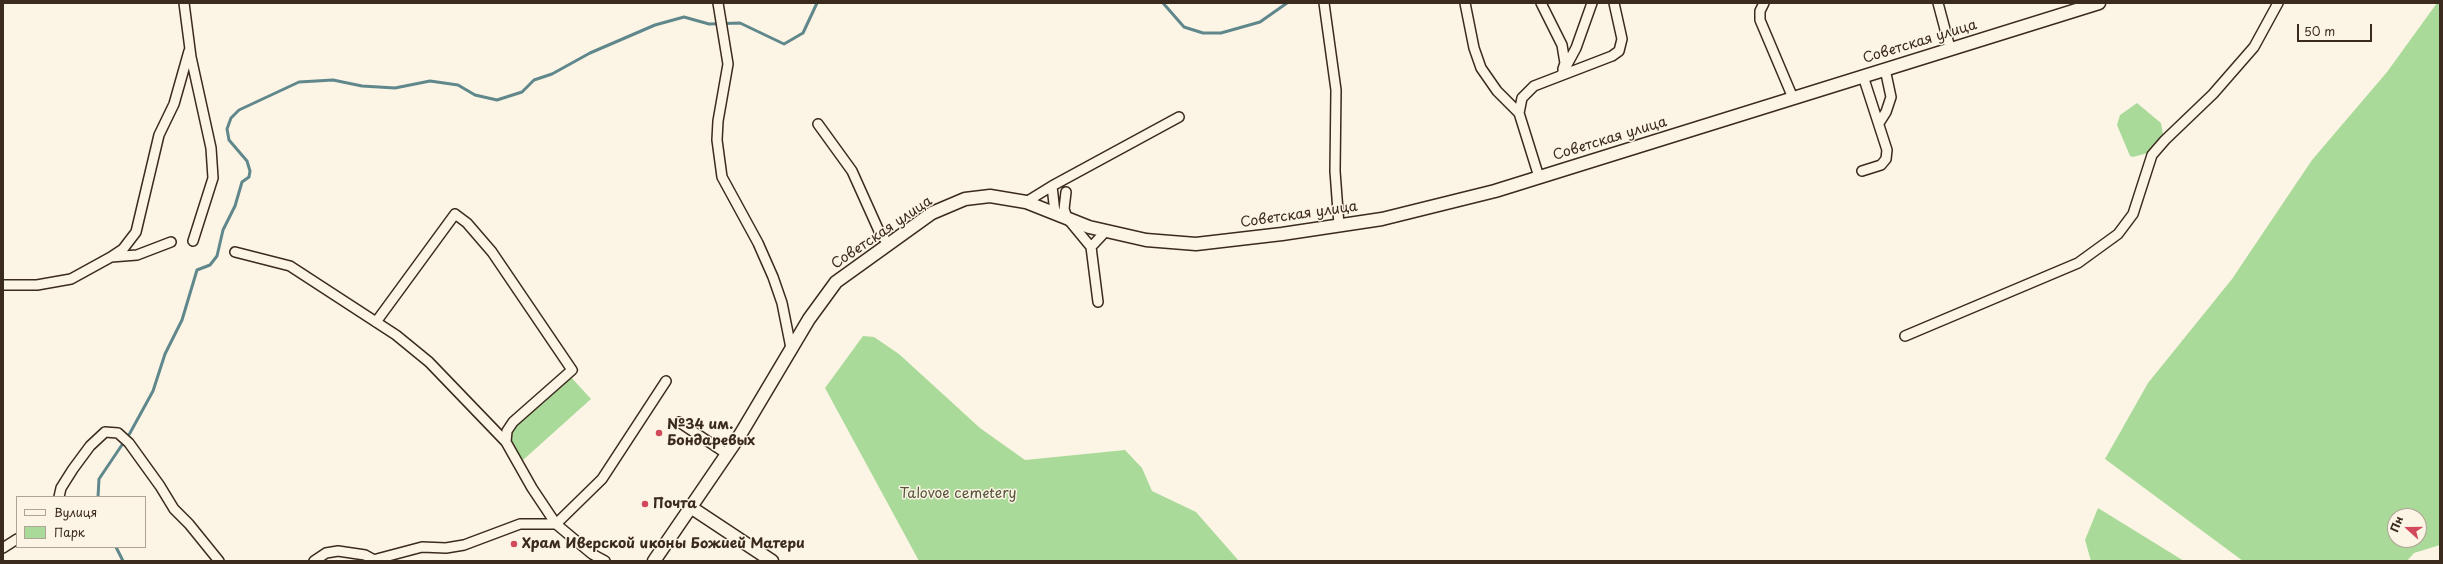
<!DOCTYPE html>
<meta charset="utf-8">
<style>
body{margin:0}
#map{position:relative;width:2443px;height:564px;overflow:hidden;background:#fcf5e5;font-family:"Playpen Sans",sans-serif}
canvas{display:block}
.frame{position:absolute;inset:0;border:4px solid #3b2a1e;pointer-events:none}
.legend{position:absolute;left:16px;top:496px;width:130px;height:52px;box-sizing:border-box;background:#fcf5e5;border:1px solid #afa495;margin:0;padding:5px 7px;list-style:none;font-size:12px;color:#3b2a1e}
.legend li{display:flex;align-items:center;gap:8px;height:20px}
.legend b{width:20px;border:1px solid #afa495}
.north{position:absolute;left:2387px;top:508px;width:40px;height:40px;box-sizing:border-box;background:#fcf5e5;border:1px solid #afa495;border-radius:50%;rotate:291deg;font-size:11px;font-weight:700;line-height:16px;text-align:center;color:#3b2a1e}
.north::after{content:'';display:block;margin:auto;width:14px;height:18px;background:#d1495b;clip-path:polygon(50% 0,100% 100%,50% 72%,0 100%)}
.scale{position:absolute;left:2297px;top:24px;width:75px;height:18px;box-sizing:border-box;border:2px solid #3b2a1e;border-top:0;padding-left:5px;font-size:12px;line-height:14px;white-space:nowrap;color:#3b2a1e;-webkit-text-stroke:3px #fcf5e5;paint-order:stroke}
</style>
<div id="map">
<canvas width="2443" height="564"></canvas>
<div class="frame"></div>
<ul class="legend">
<li><b style="height:5px;background:#fcf5e5"></b>Вулиця</li>
<li><b style="height:11px;background:#aada9a"></b>Парк</li>
</ul>
<div class="north">Пн</div>
<div class="scale">50 m</div>
</div>
<script>
const g = document.querySelector('canvas').getContext('2d');
g.lineJoin = 'round';
function fill(path, color) { g.fillStyle = color; g.fill(path, 'evenodd'); }
const shape = rows => new Path2D(rows.map(r => 'M' + r).join(''));
function strokePath(path, color, width, dash) { g.strokeStyle = color; g.lineWidth = width; g.lineCap = dash ? 'butt' : 'round'; g.setLineDash(dash || []); g.stroke(path); }
function drawText(font, color, halo, rows, align = 'center') {
  g.font = font + ' "Playpen Sans",sans-serif'; g.lineWidth = 3; g.setLineDash([]); g.textBaseline = 'middle'; g.strokeStyle = halo; g.fillStyle = color; for (const [text, x, y, turn = 0] of rows) {
    g.save(); g.translate(x, y); g.rotate((+turn || 0) * Math.PI / 180); g.textAlign = isNaN(turn) ? turn : align; if (halo) g.strokeText(text, 0, 0); g.fillText(text, 0, 0); g.restore();
  }
}
fill(shape([
 [2437,3,2440,3,2440,545,2414,553,2407,561,2243,561,2105,459,2148,383,2232,279,2312,160,2387,72],
 [2395,516,2419,516,2419,540,2395,540],
 [2137,103,2161,123,2163,134,2148,153,2133,157,2130,156,2117,125,2120,115],
 [863,336,874,337,899,354,980,428,1025,460,1125,450,1142,468,1152,491,1196,512,1239,561,919,561,825,388],
 [570,376,591,399,523,460,510,441,514,424],
 [2098,508,2184,561,2091,561,2085,540]
]), '#aada9a');
strokePath(shape([
 [1163,3,1184,27,1203,33,1221,33,1260,22,1287,3],
 [98,497,99,479,130,433,153,391,165,354,182,320,197,270,210,265,217,256,223,230,235,206,242,182,249,177,250,171,247,161,229,140,227,129,231,118,239,110,299,82,333,80,362,86,395,88,430,81,458,85,475,95,497,100,522,92,534,80,552,74,590,53,655,25,684,17,709,24,740,23,784,44,803,33,817,3],
 [116,547,123,561]
]), '#60888c', 3);
const street = shape([
 [184,3,191,57,211,148,213,178,193,241],
 [718,3,728,64,718,121,717,140,722,177,758,243,773,277,782,303,791,348],
 [1324,3,1336,90,1335,171,1339,225],
 [1465,3,1474,48,1481,68,1497,91,1519,113],
 [1541,3,1562,45,1565,63,1563,69],
 [1764,3,1760,11,1760,20,1793,98],
 [1938,3,1950,48],
 [1562,74,1576,48,1592,3],
 [1879,123,1886,112,1891,97,1885,69],
 [818,124,852,171,879,231,888,244],
 [1862,171,1881,165,1886,159,1887,150,1863,76],
 [1539,177,1519,113,1522,98,1534,86,1612,56,1619,51,1622,39,1614,3],
 [1052,186,1055,213],
 [1066,192,1064,209,1067,218,1091,247],
 [1026,202,1052,186,1179,117],
 [235,252,290,266,396,335,429,362,506,442,532,488,556,524,592,554,605,561],
 [111,257,123,249,136,232,159,135,174,104,189,51],
 [3,285,37,285,71,279,111,257,137,255,171,242],
 [1098,302,1091,247,1106,231],
 [376,322,455,214,467,223,492,252,572,370,513,422,507,431,506,442],
 [1905,336,2078,263,2118,234,2133,214,2152,155,2165,140,2213,94,2254,47,2278,3],
 [679,422,727,454],
 [59,497,61,488,73,469,90,446,105,432,118,433,129,443,160,486,174,509,189,524,219,561],
 [3,548,17,539],
 [373,560,422,547,446,548,464,545,520,524,556,524,602,479,666,381],
 [314,561,326,553,338,551,365,555,376,561]
]);
const secondary = shape([
 [692,508,772,561],
 [654,561,740,435,809,319,836,282,932,213,965,199,990,196,1026,202,1089,227,1146,240,1196,244,1282,234,1382,219,1495,191,2099,3]
]);
strokePath(street, '#3b2a1e', 12);
strokePath(secondary, '#3b2a1e', 15);
strokePath(street, '#fcf5e5', 9);
strokePath(secondary, '#fcf5e5', 12);
for (const [x, y, r, color] of [
 [659,433,4,"#d1495b"],
 [645,504,4,"#d1495b"],
 [514,544,4,"#d1495b"]
]) { const dot = new Path2D(); dot.arc(x, y, r, 0, 2 * Math.PI); g.fillStyle = color; g.fill(dot); strokePath(dot, '#fcf5e5', 1.5); }
drawText('14px', '#3b2a1e', '#fcf5e5', [
 ["Советская улица",1920,42,-17],
 ["Советская улица",1610,139,-17],
 ["Советская улица",1299,215,-8],
 ["Советская улица",882,233,-34]
]);
drawText('bold 14px', '#3b2a1e', '#fcf5e5', [
 ["№34 им.",667,425],
 ["Бондаревых",667,441],
 ["Почта",653,504],
 ["Храм Иверской иконы Божией Матери",522,544]
], 'left');
drawText('14px', '#57563d', '#fcf5e5', [
 ["Talovoe cemetery",958,494]
]);
</script>
